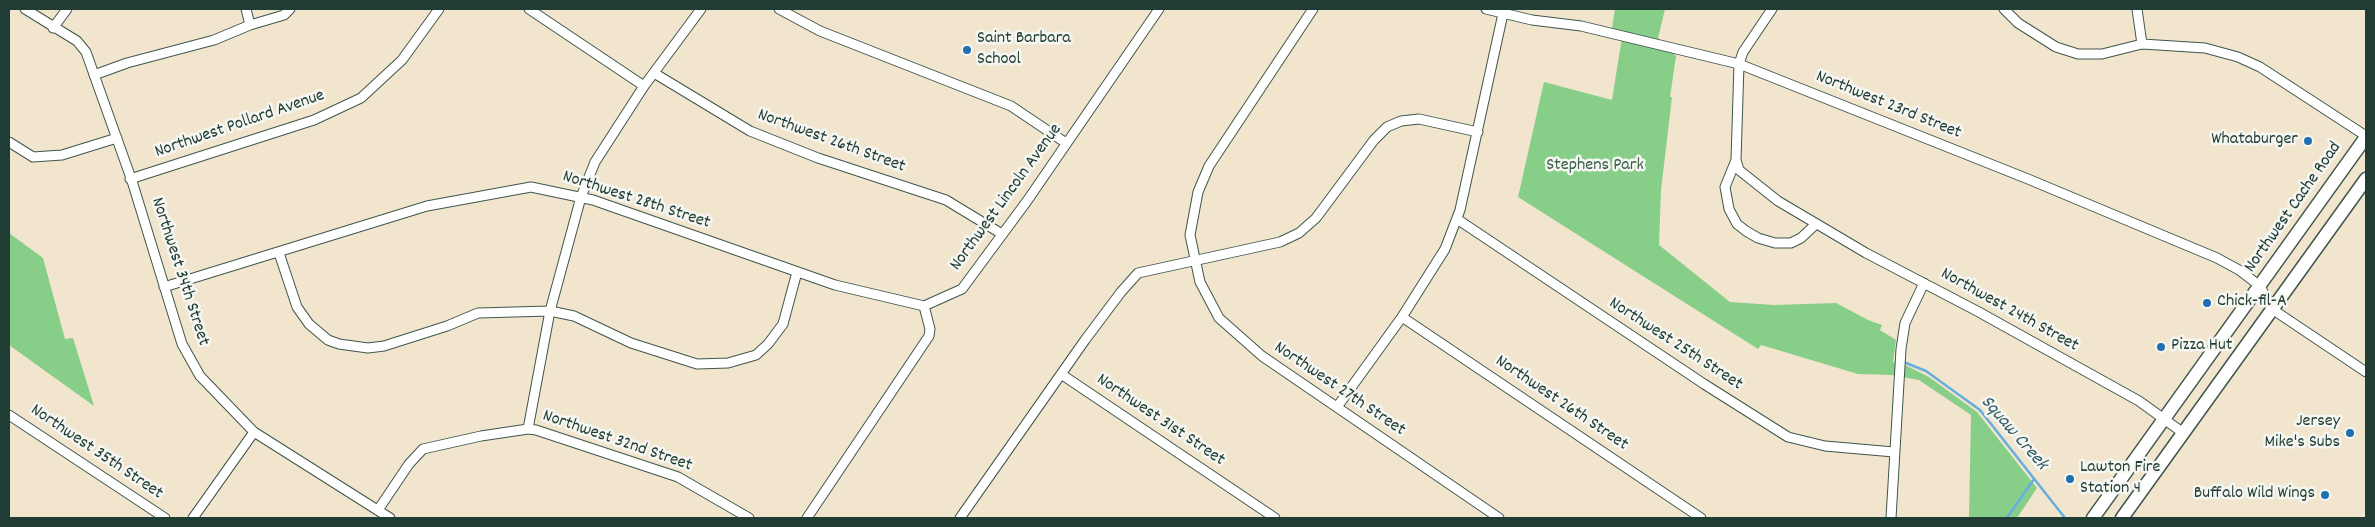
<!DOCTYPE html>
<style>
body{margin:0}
#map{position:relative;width:2375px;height:527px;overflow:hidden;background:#f2e5ce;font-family:Dekko,sans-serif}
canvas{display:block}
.frame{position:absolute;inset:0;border:10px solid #1f3d34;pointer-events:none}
</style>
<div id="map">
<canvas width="2375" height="527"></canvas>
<div class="frame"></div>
</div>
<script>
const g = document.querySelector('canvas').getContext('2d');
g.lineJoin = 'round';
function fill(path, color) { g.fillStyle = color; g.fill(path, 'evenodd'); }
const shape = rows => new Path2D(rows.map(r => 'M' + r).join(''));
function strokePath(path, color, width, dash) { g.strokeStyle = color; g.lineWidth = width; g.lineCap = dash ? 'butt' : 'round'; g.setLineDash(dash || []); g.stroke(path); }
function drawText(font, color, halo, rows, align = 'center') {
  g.font = font + ' Dekko,sans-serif'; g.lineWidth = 5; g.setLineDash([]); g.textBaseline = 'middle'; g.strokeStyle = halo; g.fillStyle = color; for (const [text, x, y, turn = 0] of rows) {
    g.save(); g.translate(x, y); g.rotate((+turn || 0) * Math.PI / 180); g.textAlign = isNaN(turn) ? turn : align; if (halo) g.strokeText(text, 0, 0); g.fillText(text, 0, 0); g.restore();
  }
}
fill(shape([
 [1615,9,1665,9,1658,38,1676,56,1670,97,1672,97,1661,190,1659,245,1730,302,1774,305,1836,303,1868,320,1882,325,1880,330,1896,340,1893,362,1905,365,1929,377,1977,412,2037,488,2017,518,1969,518,1971,415,1919,380,1892,375,1858,374,1761,345,1758,349,1518,197,1544,82,1612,100,1623,31,1612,28],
 [9,233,43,258,65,339,73,338,94,406,9,345]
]), '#87ce89');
strokePath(shape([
 [1906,363,1926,371,1980,410,2065,518],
 [2007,518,2034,479]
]), '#66aedd', 2.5);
const street = shape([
 [25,9,77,41,86,52,132,181,182,344,200,376,254,432,390,518],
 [246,9,250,25],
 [529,9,644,86],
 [779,9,820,31,1011,106,1066,143],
 [1313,9,1209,166,1198,192,1190,235,1200,282,1219,318,1262,356,1499,518],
 [1486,9,1532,20,1581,26,1739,64,2028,179,2217,258,2239,270,2260,286,2272,309,2366,372],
 [1772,9,1743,52,1739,64,1736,160,1725,187,1729,209,1737,224,1746,231,1758,238,1775,243,1791,243,1801,238,1816,224],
 [2004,9,2018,23,2056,47,2078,54,2102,54,2142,44,2205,48,2238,57,2260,67,2366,136],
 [2137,9,2142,44],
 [53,28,67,9],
 [654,73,750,131,818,158,946,200,1002,234],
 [94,75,127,63,214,40,250,25,284,15,290,9],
 [9,142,33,157,62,155,117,138],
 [1736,160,1739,170,1778,201,1866,253,1977,311,2139,401,2182,432],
 [130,179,314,120,361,98,402,60,439,9],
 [1457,219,1704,384,1788,437,1825,446,1894,452],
 [279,253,297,307,309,324,328,340,339,344,368,348,384,346,447,326,478,313,550,311,574,316,631,343,697,364,728,363,756,355,768,344,783,324,797,272],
 [164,287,427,206,531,187,593,200,835,285,924,306],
 [924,306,962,289,1027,201,1159,9],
 [1402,317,1701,518],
 [1061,374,1275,518],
 [1337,407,1402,317,1445,249,1460,210,1504,9],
 [9,415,165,518],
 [528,429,550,311,581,197,595,162,644,86,701,9],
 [378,510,409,464,423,449,481,436,528,429,536,430,678,477,749,518],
 [193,518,254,432],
 [807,518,929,336,930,329,924,306],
 [960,518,1085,340,1121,292,1138,273,1280,242,1299,233,1316,218,1374,140,1387,127,1401,121,1419,119,1478,132],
 [1891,518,1901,349,1905,323,1924,283]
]);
const primary = shape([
 [2093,518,2366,137],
 [2122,518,2366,179]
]);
strokePath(street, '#3f564b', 11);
strokePath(primary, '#3f564b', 15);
strokePath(street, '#fff', 9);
strokePath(primary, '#fff', 12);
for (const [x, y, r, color] of [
 [967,50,5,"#1f6fb2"],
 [2308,141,5,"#1f6fb2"],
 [2207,303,5,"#1f6fb2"],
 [2161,347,5,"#1f6fb2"],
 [2350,433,5,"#1f6fb2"],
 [2070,479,5,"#1f6fb2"],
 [2325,495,5,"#1f6fb2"]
]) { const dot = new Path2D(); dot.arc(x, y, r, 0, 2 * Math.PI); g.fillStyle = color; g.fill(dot); strokePath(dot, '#f6f6f2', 2); }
drawText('18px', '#1f3d34', '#f6f6f2', [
 ["Saint Barbara",977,40],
 ["School",977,61],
 ["Whataburger",2298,141,"right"],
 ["Chick-fil-A",2217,303],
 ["Pizza Hut",2171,347],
 ["Jersey",2340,423,"right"],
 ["Mike's Subs",2340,444,"right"],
 ["Lawton Fire",2080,469],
 ["Station 4",2080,490],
 ["Buffalo Wild Wings",2315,495,"right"]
], 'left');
drawText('18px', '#1f3d34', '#f6f6f2', [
 ["Northwest 23rd Street",1888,106,22],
 ["Northwest Pollard Avenue",240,125,-19],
 ["Northwest 26th Street",831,142,20],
 ["Northwest Lincoln Avenue",1007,198,-54],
 ["Northwest 28th Street",636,201,18],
 ["Northwest Cache Road",2294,208,-55],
 ["Northwest 34th Street",179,272,72],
 ["Northwest 24th Street",2009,311,29],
 ["Northwest 25th Street",1675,345,33],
 ["Northwest 27th Street",1339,390,34],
 ["Northwest 26th Street",1561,404,34],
 ["Northwest 31st Street",1160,421,34],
 ["Northwest 32nd Street",617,442,19],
 ["Northwest 35th Street",96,453,34]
]);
drawText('18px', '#396149', '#f6f6f2', [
 ["Stephens Park",1595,167]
]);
drawText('italic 19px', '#345f67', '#f6f6f2', [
 ["Squaw Creek",2013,434,49]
]);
</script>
